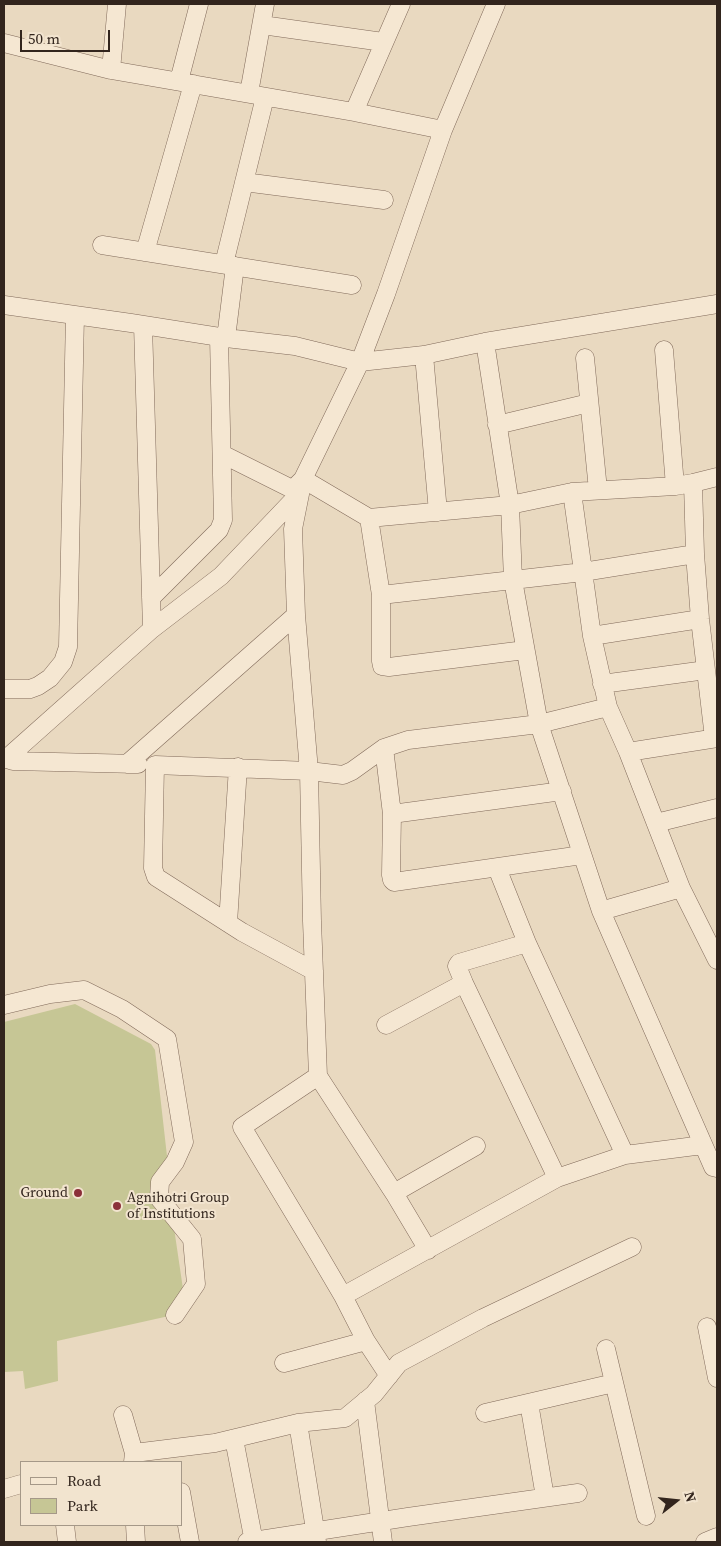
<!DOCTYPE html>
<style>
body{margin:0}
#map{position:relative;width:721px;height:1546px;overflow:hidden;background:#e9d9c0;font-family:"Source Serif 4",serif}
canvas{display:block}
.frame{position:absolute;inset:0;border:5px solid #32251d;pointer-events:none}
.legend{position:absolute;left:20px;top:1461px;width:162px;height:65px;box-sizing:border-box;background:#f2e4cf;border:1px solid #a59888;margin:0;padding:6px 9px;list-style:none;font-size:15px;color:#32251d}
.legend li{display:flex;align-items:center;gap:10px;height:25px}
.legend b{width:25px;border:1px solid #a59888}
.north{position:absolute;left:651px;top:1476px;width:50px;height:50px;-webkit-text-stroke:4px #f2e4cf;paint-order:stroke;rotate:74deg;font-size:14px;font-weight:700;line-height:20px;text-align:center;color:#32251d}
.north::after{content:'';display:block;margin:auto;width:18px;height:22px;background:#32251d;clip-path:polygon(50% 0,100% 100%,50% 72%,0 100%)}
.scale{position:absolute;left:20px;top:30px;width:90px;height:22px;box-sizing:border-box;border:2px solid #32251d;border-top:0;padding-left:6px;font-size:15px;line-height:18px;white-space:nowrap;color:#32251d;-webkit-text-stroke:4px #f2e4cf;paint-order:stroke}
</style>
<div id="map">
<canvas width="721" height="1546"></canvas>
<div class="frame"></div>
<ul class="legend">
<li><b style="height:6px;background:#f5e7d2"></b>Road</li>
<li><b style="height:14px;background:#c6c695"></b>Park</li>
</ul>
<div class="north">N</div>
<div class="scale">50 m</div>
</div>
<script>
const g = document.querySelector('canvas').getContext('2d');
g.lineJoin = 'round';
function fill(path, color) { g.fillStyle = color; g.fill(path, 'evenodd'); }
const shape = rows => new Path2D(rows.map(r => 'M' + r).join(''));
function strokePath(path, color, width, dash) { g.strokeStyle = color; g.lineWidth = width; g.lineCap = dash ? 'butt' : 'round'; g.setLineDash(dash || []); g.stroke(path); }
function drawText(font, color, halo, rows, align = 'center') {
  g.font = font + ' "Source Serif 4",serif'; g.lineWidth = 4; g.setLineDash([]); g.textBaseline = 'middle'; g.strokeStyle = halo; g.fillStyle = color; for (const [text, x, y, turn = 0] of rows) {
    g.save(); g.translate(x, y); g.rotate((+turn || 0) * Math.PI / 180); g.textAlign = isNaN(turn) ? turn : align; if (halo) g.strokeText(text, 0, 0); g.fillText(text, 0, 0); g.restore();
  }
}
fill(shape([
 [75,1004,151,1044,155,1050,168,1165,152,1198,153,1205,159,1215,174,1228,183,1289,169,1316,57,1341,58,1381,25,1389,23,1371,4,1372,4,1022]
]), '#c6c695');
const minor = shape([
 [262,25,383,42],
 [4,43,111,70,354,112,443,130],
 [111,70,117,4],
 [179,81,199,4],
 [249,93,265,4],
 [354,112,401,4],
 [244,182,384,200],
 [102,245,352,285],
 [145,252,193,84],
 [224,264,265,97],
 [4,305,131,323,226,338,295,346,360,362,424,355,485,342,510,505,513,580,539,724,601,911,713,1167,717,1168],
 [143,325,152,629],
 [226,338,235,266],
 [485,342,717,304],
 [664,350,675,486],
 [424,355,438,512],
 [585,358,598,490],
 [497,425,589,403],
 [693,483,695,554,700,619,714,738],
 [295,487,303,479,369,518,510,505,572,492,675,486,693,483,717,477],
 [572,492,592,636,608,707,628,752,681,888,717,960],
 [369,518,381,595,381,661,382,666,389,667,525,650],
 [381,595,583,572,695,554],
 [151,598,219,530,223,520,219,337],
 [592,636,700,619],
 [602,684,706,670],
 [4,689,30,689,38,686,50,678,63,662,68,647,75,315],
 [384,748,392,814,391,875,392,880,394,882,582,855],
 [628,752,717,738],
 [4,758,13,761,138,764],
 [6,759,152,629,221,576,300,493,222,454],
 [127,764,296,615],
 [392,814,562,791],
 [656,823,717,808],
 [497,868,527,943,625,1155],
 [601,911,681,888],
 [228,923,238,767],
 [527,943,459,963,457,966,464,983,557,1178],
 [314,971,242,932,156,877,153,868,155,765,309,771,343,775,352,771,384,748,408,740,539,724,608,707],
 [4,1005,50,994,84,990,122,1009,167,1039,184,1142,175,1162,160,1182,159,1198,192,1239,196,1284,175,1315],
 [386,1025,464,983],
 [318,1076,394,1193,428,1250],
 [394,1193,476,1146],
 [343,1296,557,1178,625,1155,703,1145],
 [707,1327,717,1378],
 [606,1349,646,1516],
 [284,1363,366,1341],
 [389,1376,366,1341,343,1296,316,1250,242,1127,318,1076,312,921,309,771,296,615,293,529,303,479,360,362,386,294,443,130,496,4],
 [365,1401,383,1542],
 [529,1403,545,1497],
 [485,1413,614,1383],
 [123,1415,134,1453],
 [298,1423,317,1542],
 [234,1439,254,1542],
 [133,1462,134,1453,215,1443,298,1423,345,1418,374,1394,399,1363,483,1318,632,1247],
 [4,1489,21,1484],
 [181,1492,190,1542],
 [65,1525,67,1542],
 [135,1525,136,1542],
 [247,1542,408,1517,578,1493],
 [705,1542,717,1537]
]);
strokePath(minor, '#816a5a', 19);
strokePath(minor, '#f5e7d2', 18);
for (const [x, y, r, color] of [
 [78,1193,5,"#8b2f39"],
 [117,1206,5,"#8b2f39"]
]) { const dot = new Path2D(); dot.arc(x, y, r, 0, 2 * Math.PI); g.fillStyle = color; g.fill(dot); strokePath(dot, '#f2e4cf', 2); }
drawText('14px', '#32251d', '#f2e4cf', [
 ["Ground",68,1193],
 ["Agnihotri Group",127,1198,"left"],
 ["of Institutions",127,1214,"left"]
], 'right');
</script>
